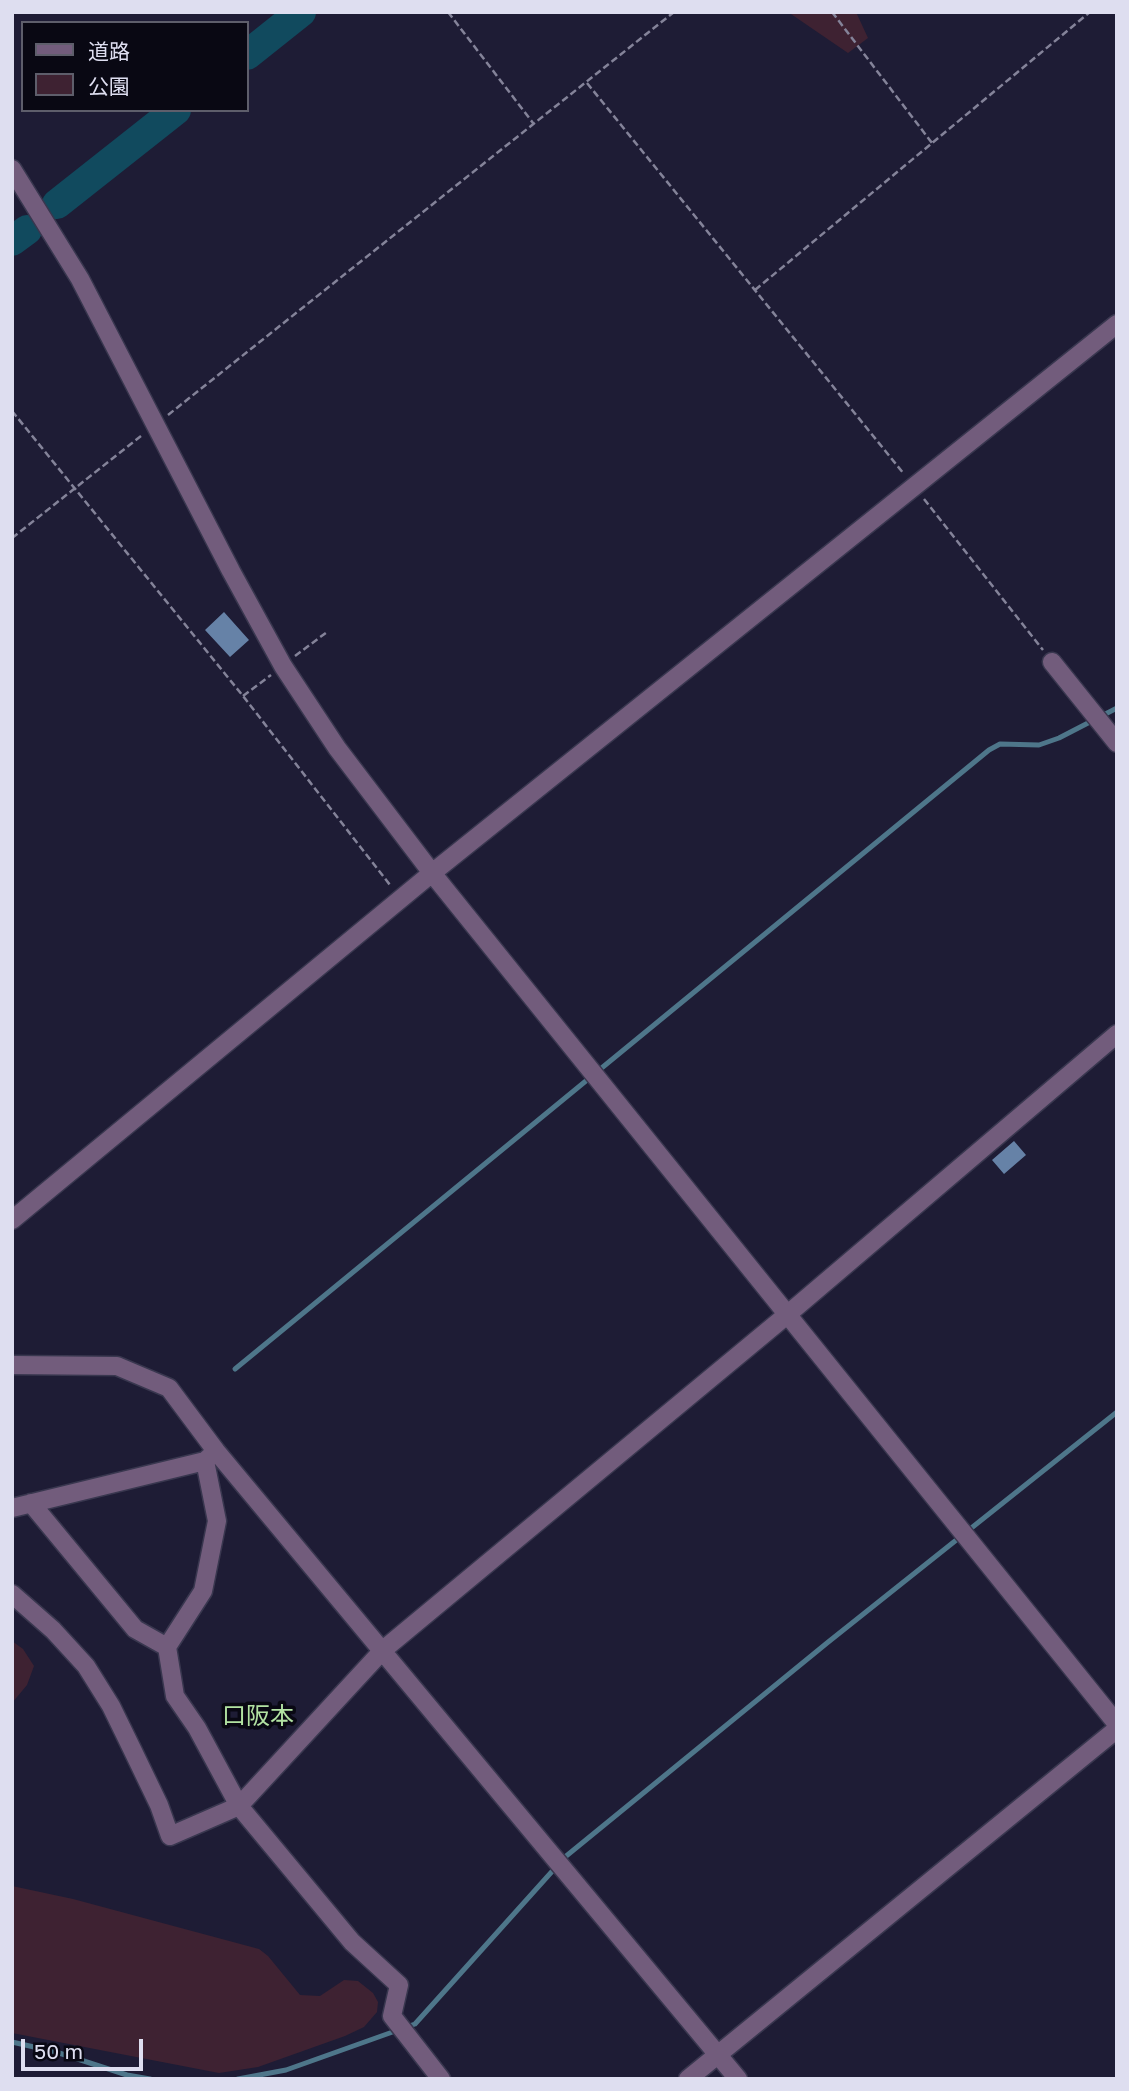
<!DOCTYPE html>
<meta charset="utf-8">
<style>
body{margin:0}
#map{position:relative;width:1129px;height:2091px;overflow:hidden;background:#1e1c35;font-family:"Golos Text","Noto Sans JP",sans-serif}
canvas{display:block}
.frame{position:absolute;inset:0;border:14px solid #dedef0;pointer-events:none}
.legend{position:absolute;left:21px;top:21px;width:228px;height:91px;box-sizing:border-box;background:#090813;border:2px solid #5e5e6b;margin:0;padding:9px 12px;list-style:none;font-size:21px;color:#dedef0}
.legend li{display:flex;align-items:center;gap:14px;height:35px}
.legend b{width:35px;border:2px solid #5e5e6b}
.scale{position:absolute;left:21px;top:2039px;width:122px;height:32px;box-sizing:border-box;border:4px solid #dedef0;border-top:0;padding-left:9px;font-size:21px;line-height:24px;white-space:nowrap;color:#dedef0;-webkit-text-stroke:5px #090813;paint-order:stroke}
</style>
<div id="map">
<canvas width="1129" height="2091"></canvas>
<div class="frame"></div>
<ul class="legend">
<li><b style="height:9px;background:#725c7c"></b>道路</li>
<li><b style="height:19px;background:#3e2232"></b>公園</li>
</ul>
<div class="scale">50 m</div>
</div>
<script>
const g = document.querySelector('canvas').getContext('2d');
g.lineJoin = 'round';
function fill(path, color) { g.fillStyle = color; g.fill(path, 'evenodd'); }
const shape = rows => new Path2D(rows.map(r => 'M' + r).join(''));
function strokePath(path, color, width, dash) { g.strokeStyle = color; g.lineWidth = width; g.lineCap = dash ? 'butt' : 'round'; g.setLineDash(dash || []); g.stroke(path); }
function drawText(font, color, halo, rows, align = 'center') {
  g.font = font + ' "Golos Text","Noto Sans JP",sans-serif'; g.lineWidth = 7; g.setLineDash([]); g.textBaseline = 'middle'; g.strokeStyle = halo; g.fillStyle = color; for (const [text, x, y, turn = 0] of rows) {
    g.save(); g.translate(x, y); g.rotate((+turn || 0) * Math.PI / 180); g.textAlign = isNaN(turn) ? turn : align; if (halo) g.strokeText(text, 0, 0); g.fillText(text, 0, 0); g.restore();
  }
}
fill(shape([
 [788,12,856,12,868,38,848,53],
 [12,1641,23,1649,34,1666,27,1685,12,1703],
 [12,1886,73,1899,259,1949,268,1956,300,1995,320,1996,344,1980,358,1981,373,1993,378,2002,377,2012,364,2027,345,2036,258,2067,219,2073,12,2033]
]), '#3e2232');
strokePath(shape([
 [235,1369,989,750,1000,744,1039,745,1059,738,1117,708],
 [12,2042,56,2052,127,2075,150,2079],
 [238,2079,286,2070,415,2024,565,1857,827,1643,1117,1412]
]), '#4e768a', 5);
strokePath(shape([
 [247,55,301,12],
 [57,204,176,110],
 [12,241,27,230]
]), '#114a5e', 30);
fill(shape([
 [224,612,249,640,230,657,205,630],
 [1014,1141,1026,1155,1004,1174,992,1160]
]), '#6682a7');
const minor = shape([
 [12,169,80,279,231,571,283,666,337,748,432,873,1117,1724],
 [1052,662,1117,743],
 [12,1220,432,873,1117,324],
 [12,1365,117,1366,169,1388,216,1451,738,2079],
 [205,1461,217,1521,203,1591,167,1647,175,1696,197,1728,239,1806,352,1942,399,1985,392,2016,441,2079],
 [31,1503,135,1629,167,1647],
 [12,1508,205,1461,214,1453],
 [12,1594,53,1630,86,1666,111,1706,132,1749,159,1805,170,1836,239,1806,383,1650,788,1314,1117,1034],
 [688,2079,1117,1729]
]);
strokePath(minor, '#39374f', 21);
strokePath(shape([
 [448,12,533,123],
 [832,12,932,143],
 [587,83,904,474],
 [755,290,1090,12],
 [12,411,243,696,390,885],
 [168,415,674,12],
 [924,499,1043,650],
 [12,538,141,436],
 [295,656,327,632],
 [243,696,271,675]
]), '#848399', 2.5, [7, 3.5]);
strokePath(minor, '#725c7c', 18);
drawText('24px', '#b2e2a2', '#090813', [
 ["口阪本",258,1716]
]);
</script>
